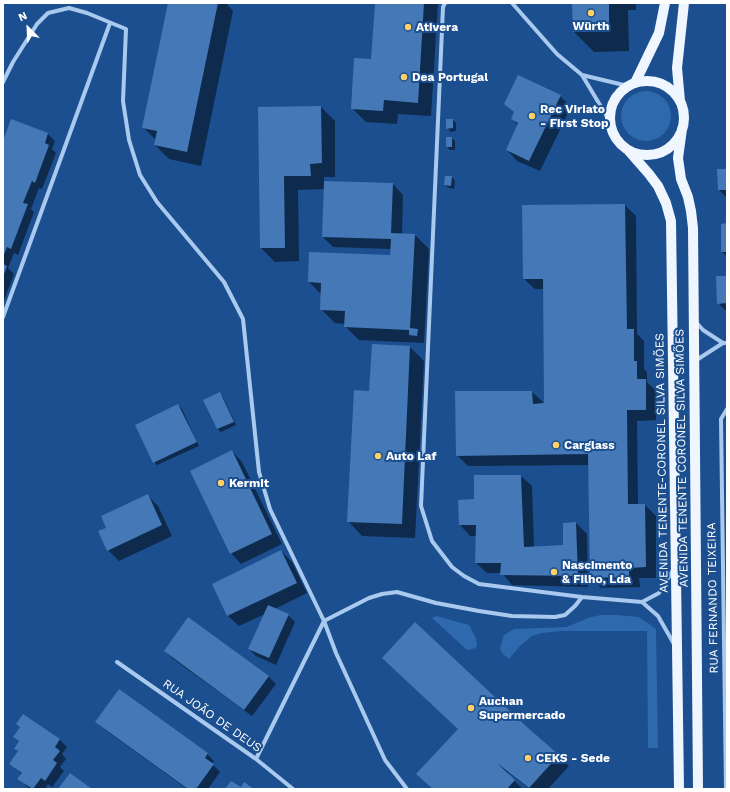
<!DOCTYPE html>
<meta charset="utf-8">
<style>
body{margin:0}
#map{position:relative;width:730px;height:792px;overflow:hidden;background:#1b4f8f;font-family:"Work Sans",sans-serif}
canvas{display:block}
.frame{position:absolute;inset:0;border:4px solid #fff;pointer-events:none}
.north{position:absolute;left:8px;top:8px;width:40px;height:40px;-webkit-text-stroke:3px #1b4f8f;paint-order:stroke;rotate:336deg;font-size:11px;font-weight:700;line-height:16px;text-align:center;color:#fff}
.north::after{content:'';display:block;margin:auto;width:14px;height:18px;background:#fff;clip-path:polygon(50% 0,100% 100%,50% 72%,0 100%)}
</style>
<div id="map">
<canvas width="730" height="792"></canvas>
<div class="frame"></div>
<div class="north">N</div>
</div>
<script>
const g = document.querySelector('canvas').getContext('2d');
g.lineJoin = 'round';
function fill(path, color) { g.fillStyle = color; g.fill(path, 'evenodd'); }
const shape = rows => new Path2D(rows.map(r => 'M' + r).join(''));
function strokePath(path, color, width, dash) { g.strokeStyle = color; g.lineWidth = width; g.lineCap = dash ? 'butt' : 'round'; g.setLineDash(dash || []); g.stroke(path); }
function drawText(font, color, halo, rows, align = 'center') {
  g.font = font + ' "Work Sans",sans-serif'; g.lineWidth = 4; g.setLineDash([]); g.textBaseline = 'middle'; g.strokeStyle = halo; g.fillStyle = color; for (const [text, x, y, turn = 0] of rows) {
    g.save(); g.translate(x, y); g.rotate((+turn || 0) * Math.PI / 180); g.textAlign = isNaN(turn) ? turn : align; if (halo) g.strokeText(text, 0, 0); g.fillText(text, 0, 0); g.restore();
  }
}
fill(shape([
 '621 116a25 25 0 1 1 50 0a25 25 0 1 1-50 0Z',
 [601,615,617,615,639,617,656,629,658,748,648,748,647,631,561,631,542,633,532,636,520,646,509,659,502,653,500,648,504,635,514,629,566,627,591,617],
 [436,616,469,625,476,638,477,644,476,648,467,650,432,618]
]), '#2e69ad');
fill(shape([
 [169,3,226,3,233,11,201,166,169,159,155,145,156,140,143,127],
 [375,3,438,3,431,116,398,114,397,124,366,122,352,108,372,60],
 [573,3,636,3,636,10,628,10,629,51,594,52,574,32],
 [560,96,571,107,540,171,517,161,507,150,518,125,512,119,515,113,506,104],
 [321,107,335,121,335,177,324,177,324,182,393,184,403,195,402,234,415,235,429,249,424,343,359,340,345,326,345,324,335,323,321,309,322,295,309,282,391,256,391,249,333,247,323,237,324,189,298,190,299,261,275,262,261,248,259,108],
 [453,120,456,123,456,131,451,132,447,128],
 [48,134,55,141,52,149,56,153,42,189,39,188,31,209,34,212,18,255,14,253,8,268,14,274,3,303,3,144],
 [452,138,455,141,455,150,450,150,447,147],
 [727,170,727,197,726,197,719,190],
 [452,177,455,181,454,189,449,188,445,185],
 [625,205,636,216,637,334,644,341,644,369,647,372,647,382,656,391,656,420,637,421,638,505,645,505,656,516,656,578,639,578,640,587,601,588,591,577,590,465,468,466,457,455,532,392,543,402,543,404,545,404,544,289,535,289,524,279,523,206],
 [727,224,727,256,722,252],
 [727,277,727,310,725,310,718,303],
 [373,345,410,347,424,361,415,538,362,536,348,521,370,392],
 [219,393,223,397,236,425,221,432,218,429,205,400],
 [178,405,182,409,199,446,157,465,154,462],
 [232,451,242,462,282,544,241,564,231,553],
 [521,476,532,486,534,548,564,546,576,523,587,534,588,587,512,585,502,573,487,573,476,563,477,536,470,536,460,525,475,500],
 [148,496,158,506,172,536,119,561,108,550,108,528],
 [281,551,292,562,307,593,275,609,288,615,295,622,276,665,256,656,249,649,265,614,239,626,228,616,213,584],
 [189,619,269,677,276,684,252,716,172,658,165,651],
 [119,690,207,754,214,761,212,764,220,772,208,789,187,789,104,729,96,722],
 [24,715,60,740,67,747,62,754,66,759,60,767,64,771,52,787,48,784,45,789,30,789,19,779,22,774,10,763,18,752,15,749,20,742,14,736,21,728,17,724],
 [527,729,569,766,548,789,529,789,508,772,507,774,523,789,434,789]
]), '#0007');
fill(shape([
 [168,3,218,3,187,152,154,145,157,131,142,128],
 [375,3,424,3,418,103,384,100,383,111,351,109,354,58,371,59],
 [572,3,609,3,609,31,573,32],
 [518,75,561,95,529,161,506,150,518,123,511,119,514,112,504,104],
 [321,106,322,163,310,164,311,176,284,176,285,248,260,248,258,107],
 [11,119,48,133,45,143,49,145,35,183,32,181,23,203,28,204,11,249,7,247,3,257,3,141],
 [446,119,453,119,453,128,446,129],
 [446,137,452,137,452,147,446,147],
 [717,169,727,169,727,190,718,190],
 [445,176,452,176,451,186,444,185],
 [324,181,393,183,391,233,415,234,410,328,418,329,417,336,409,335,409,330,344,327,345,311,320,310,321,283,308,282,309,252,390,255,391,239,322,237],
 [625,204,627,329,634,329,634,361,637,361,637,379,646,379,646,410,627,410,628,504,645,504,646,567,629,568,629,577,590,578,588,454,456,456,455,391,532,391,533,404,544,403,543,279,523,279,522,205],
 [727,223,727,252,721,252,721,224],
 [3,264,7,266,3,277],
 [716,276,727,276,727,303,717,304],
 [372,344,410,346,402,524,347,522,354,390,369,391],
 [220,392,234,422,217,429,203,400],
 [178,404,197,442,153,463,135,425],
 [232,450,272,534,230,554,190,471],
 [474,475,521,475,524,547,563,545,563,523,576,522,578,576,500,575,501,563,475,563,476,525,459,525,458,500,474,499],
 [148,494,162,525,107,551,98,531,106,528,101,516],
 [281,550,297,583,227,616,212,584],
 [268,605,289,614,269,658,248,649],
 [188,617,269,676,244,710,164,651],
 [415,622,528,728,559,755,529,788,497,763,515,780,507,789,433,789,416,774,458,729,382,658],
 [119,689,208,753,205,758,214,764,196,789,188,789,95,722],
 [23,714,60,739,55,747,60,751,53,760,57,763,45,781,41,778,33,789,17,779,22,773,9,764,18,751,14,749,19,741,13,737,20,727,16,724],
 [70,773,92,789,58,789],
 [231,781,241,787,244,782,254,789,225,789]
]), '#4478b7');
strokePath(shape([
 [445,3,443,7,421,506,432,541,452,567,464,576,479,584,582,597],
 [512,3,557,54,582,75,609,120],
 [582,75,628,86],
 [3,82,13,62,37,24,48,13,69,8,87,13,126,29,123,101,129,140,140,175,157,202,224,282,243,319,259,472,270,509,324,621,336,653,385,760,407,789],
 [3,317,110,23],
 [695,321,703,330,723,343,727,343],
 [695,361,723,343],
 [642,602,658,616,674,644],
 [117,662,256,759,293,789],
 [256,759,324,621,369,598,382,594,397,592,436,603,479,611,512,616,555,617,565,615,575,606,582,597,642,602,659,593,673,570],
 [726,789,721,419,727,409]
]), '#a9c9ee', 4);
strokePath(shape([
 '610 118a37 37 0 1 1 74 0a37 37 0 1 1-74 0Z',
 [635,83,659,33,665,3],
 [680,101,677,68,684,3],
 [682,129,678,158,681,179,688,197,691,211,693,228,698,789],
 [628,150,649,174,658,186,666,203,671,221,679,789]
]), '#f0f6ff', 10);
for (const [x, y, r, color] of [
 [591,13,4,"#ffd166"],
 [408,27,4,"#ffd166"],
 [404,77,4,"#ffd166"],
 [532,116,4,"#ffd166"],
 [556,445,4,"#ffd166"],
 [378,456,4,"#ffd166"],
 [221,483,4,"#ffd166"],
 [554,572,4,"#ffd166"],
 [471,708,4,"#ffd166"],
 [528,758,4,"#ffd166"]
]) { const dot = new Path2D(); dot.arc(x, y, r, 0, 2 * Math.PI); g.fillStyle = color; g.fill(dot); strokePath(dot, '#1b4f8f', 1.5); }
drawText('bold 12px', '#fff', '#1b4f8f', [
 ["Würth",591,26,"center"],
 ["Ativera",416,27],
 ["Dea Portugal",412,77],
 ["Rec Viriato",540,109],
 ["- First Stop",540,123],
 ["Carglass",564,445],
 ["Auto Laf",386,456],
 ["Kermit",229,483],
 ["Nascimento",562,565],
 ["& Filho, Lda",562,579],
 ["Auchan",479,701],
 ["Supermercado",479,715],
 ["CEKS - Sede",536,758]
], 'left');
drawText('12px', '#fff', '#1b4f8f', [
 ["AVENIDA TENENTE CORONEL SILVA SIMÕES",682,458,-91],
 ["AVENIDA TENENTE-CORONEL SILVA SIMÕES",662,463,-91],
 ["RUA FERNANDO TEIXEIRA",713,598,-91],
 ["RUA JOÃO DE DEUS",212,716,35]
]);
</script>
